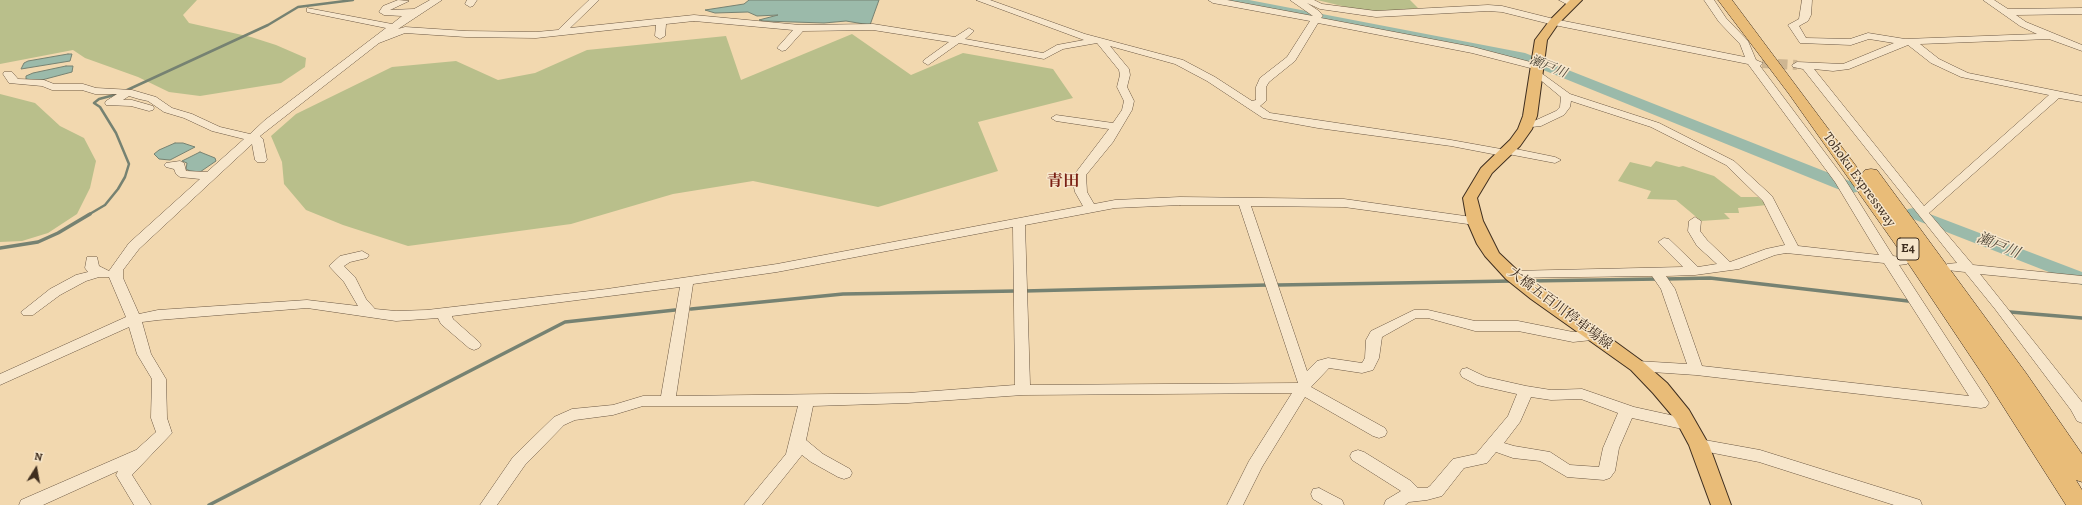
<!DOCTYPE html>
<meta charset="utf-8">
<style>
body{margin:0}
#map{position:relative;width:2082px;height:505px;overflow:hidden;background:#f2d8af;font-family:Alegreya,serif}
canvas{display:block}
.north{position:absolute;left:16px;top:449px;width:40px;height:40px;-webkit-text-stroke:3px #f7e6cb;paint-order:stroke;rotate:11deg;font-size:11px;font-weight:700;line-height:16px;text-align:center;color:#3f2e1f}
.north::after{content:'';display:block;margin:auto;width:14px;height:18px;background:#3f2e1f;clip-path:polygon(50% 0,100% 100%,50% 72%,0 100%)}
</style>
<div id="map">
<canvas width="2082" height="505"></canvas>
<div class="north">N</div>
</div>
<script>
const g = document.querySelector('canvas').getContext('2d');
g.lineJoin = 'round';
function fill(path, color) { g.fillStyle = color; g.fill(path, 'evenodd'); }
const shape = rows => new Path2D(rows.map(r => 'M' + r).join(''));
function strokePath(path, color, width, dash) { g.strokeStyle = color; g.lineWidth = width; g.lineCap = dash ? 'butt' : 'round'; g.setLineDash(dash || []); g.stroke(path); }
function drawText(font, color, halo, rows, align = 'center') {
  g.font = font + ' Alegreya,"Noto Serif JP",serif'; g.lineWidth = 3; g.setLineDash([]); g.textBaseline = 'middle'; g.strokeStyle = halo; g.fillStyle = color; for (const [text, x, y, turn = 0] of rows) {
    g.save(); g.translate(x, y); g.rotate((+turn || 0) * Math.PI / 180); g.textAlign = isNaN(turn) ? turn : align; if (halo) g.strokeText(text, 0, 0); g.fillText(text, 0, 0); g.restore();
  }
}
fill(shape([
 [0,0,197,0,183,15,189,23,251,37,276,45,306,58,305,67,281,83,200,96,169,92,138,77,85,58,73,50,0,64],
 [1317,0,1410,0,1418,8,1389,12,1363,11],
 [852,34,911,75,963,53,1053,69,1073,98,978,122,998,171,878,207,753,181,673,194,571,224,408,246,343,225,306,210,284,184,282,162,271,136,296,114,392,67,456,61,498,80,535,73,587,50,726,36,741,80],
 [0,94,35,103,60,126,84,138,96,161,90,188,77,214,48,233,22,241,0,242],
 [1656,161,1679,167,1683,166,1714,176,1741,197,1758,197,1767,205,1738,208,1739,213,1724,213,1730,219,1701,221,1676,200,1647,199,1651,191,1618,181,1630,162,1651,167]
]), '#b9bf8b');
const water = shape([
 [749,0,879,0,870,25,846,21,824,23,764,21,759,20,778,15,757,16,748,12,715,13,705,10,744,4,749,0],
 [68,54,72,54,70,61,21,69,24,63,28,61,68,54],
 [66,66,73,66,72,72,38,81,26,79,26,76,33,73,66,66],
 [175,143,183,143,195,147,170,160,159,159,154,154,159,150,175,143],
 [200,152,215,158,216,161,200,172,190,171,186,169,187,163,182,161,200,152]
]);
fill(water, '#9bbaaa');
strokePath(water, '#768272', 1);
strokePath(shape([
 [125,91,268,25,298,7,353,0],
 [88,215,105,205,118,189,125,177,129,164,116,133,100,107,94,103,99,99,118,94]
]), '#768272', 2.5);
strokePath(shape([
 [0,248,38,242,58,233,90,214],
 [1666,279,1710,278,1908,301],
 [1528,281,1658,279],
 [1278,285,1512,281],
 [1024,291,1267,285],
 [691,309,843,294,1016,291],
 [2010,312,2082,318],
 [209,505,565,322,675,310]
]), '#768272', 3.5);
fill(shape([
 [1223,0,1249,0,1525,53,1857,184,1859,188,1857,192,1851,193,1845,192,1516,59,1229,4,1223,0],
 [1914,208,2082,272,2082,285,1908,217,1905,213,1908,209,1914,208]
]), '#9bbaaa');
strokePath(shape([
 [1762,63,1797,65]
]), '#ceb692', 10, [10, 5.5]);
const minor = shape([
 [398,0,409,1,390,10,414,9,430,0,442,0,398,29,405,27,466,31,536,32,558,30,589,0,599,0,570,28,694,15,800,25,873,24,955,37,969,28,974,31,965,39,1043,53,1057,45,1084,40,976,0,990,0,1085,34,1183,60,1215,77,1252,101,1256,100,1256,87,1260,78,1287,57,1310,21,1213,3,1208,0,1227,0,1313,16,1290,0,1314,0,1322,4,1376,11,1488,5,1502,6,1554,19,1745,57,1740,44,1719,22,1704,0,1714,0,1726,18,1748,41,1756,60,1763,63,1760,66,1844,178,1893,256,1907,258,1909,261,1907,264,1899,265,1989,403,1986,407,1981,408,1696,375,1637,371,1632,370,1630,366,1632,362,1637,361,1687,364,1661,289,1652,276,1507,278,1505,275,1512,271,1683,267,1658,242,1664,238,1669,239,1698,267,1717,264,1697,246,1688,231,1689,221,1695,217,1701,221,1700,231,1707,240,1730,262,1766,249,1785,245,1763,201,1726,165,1651,127,1571,101,1570,107,1564,115,1541,126,1522,128,1520,126,1522,124,1534,121,1556,111,1560,107,1561,97,1532,73,1537,70,1570,94,1659,123,1734,161,1772,196,1798,246,1879,255,1835,182,1748,64,1554,25,1502,12,1488,11,1376,17,1320,9,1307,3,1319,11,1323,16,1321,18,1473,47,1542,65,1543,67,1538,70,1472,53,1318,23,1295,61,1269,82,1266,87,1266,101,1260,106,1270,113,1451,140,1501,149,1506,147,1555,157,1561,160,1555,163,1508,154,1503,156,1451,146,1318,128,1263,118,1207,81,1175,64,1110,46,1129,69,1130,75,1127,87,1134,101,1132,110,1113,142,1086,175,1087,192,1094,204,1115,200,1180,197,1344,199,1479,218,1481,221,1475,225,1344,207,1251,206,1307,371,1317,361,1328,358,1362,363,1365,358,1366,340,1371,331,1414,310,1428,310,1475,321,1518,321,1573,332,1596,331,1601,333,1603,336,1601,339,1573,342,1518,331,1475,331,1428,318,1416,318,1382,337,1379,358,1373,370,1362,373,1329,368,1311,387,1385,428,1387,432,1385,436,1379,438,1373,436,1305,397,1262,467,1243,505,1227,505,1249,461,1292,393,1023,395,908,403,813,406,806,440,823,454,850,469,852,473,850,477,844,479,838,477,811,462,802,455,762,505,744,505,786,454,798,406,643,406,613,415,575,420,564,425,525,465,497,505,480,505,513,457,554,417,572,409,613,405,643,396,661,396,680,287,452,316,453,319,479,342,481,345,479,348,474,350,469,348,441,324,438,318,396,321,307,308,158,320,142,322,151,354,166,379,167,418,172,433,132,475,151,505,134,505,116,475,118,471,43,505,19,505,21,500,136,450,156,432,151,418,152,379,137,354,129,327,0,385,0,374,126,317,109,277,99,277,86,281,60,295,33,315,23,315,21,312,50,289,76,275,88,272,85,268,87,257,97,257,99,266,109,271,129,243,200,179,180,177,176,174,174,169,166,167,164,165,166,163,180,161,184,163,186,171,207,172,244,139,212,131,184,118,164,112,148,101,139,99,129,96,123,100,132,100,153,106,154,108,153,110,149,111,131,106,106,105,105,103,106,101,117,94,95,94,82,90,52,90,42,86,9,83,3,74,4,72,12,72,18,79,44,80,54,84,83,84,96,88,132,90,156,97,172,108,192,114,220,127,250,134,265,120,386,28,307,12,307,8,392,24,402,16,384,15,379,12,383,6,398,0],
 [694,21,793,30,777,48,782,51,786,50,803,31,873,30,949,42,924,60,923,62,928,65,959,43,1044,59,1063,49,1097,43,1119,70,1120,75,1117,87,1124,101,1122,110,1113,123,1056,115,1051,118,1056,121,1109,129,1074,175,1073,183,1075,192,1083,206,777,264,607,289,427,310,396,311,375,309,366,299,355,277,344,266,350,262,367,258,369,255,362,251,340,256,329,266,344,282,358,306,307,300,158,310,139,314,123,278,123,270,139,249,252,144,255,160,257,162,265,162,267,160,263,139,260,136,379,43,405,33,466,37,536,38,656,25,655,36,660,39,665,36,666,24,694,21],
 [1180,205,1239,205,1298,383,1030,385,1025,225,1115,208,1180,205],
 [1013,227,1015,385,908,393,676,396,693,284,777,272,1013,227],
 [1786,253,1884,263,1969,396,1702,366,1675,289,1666,276,1695,275,1739,269,1775,255,1786,253],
 [467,0,477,0,473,6,470,7,465,4,467,0],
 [1559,0,1571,0,1577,4,1572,7,1559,0],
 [1802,0,1812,0,1811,15,1808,21,1799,26,1806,38,1850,39,1868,33,1905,39,2037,34,2020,26,1983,0,1994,0,2008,9,2082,8,2082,14,2016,15,2026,22,2082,45,2082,51,2049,39,1920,44,1939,59,1968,73,2082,96,2082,102,2059,98,1929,213,1973,265,2082,276,2082,284,1980,274,2082,402,2082,423,2077,421,2071,410,1995,309,1965,272,1947,270,1945,267,1947,264,1957,263,1803,69,1793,67,1792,65,1797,62,1843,64,1894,43,1869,39,1851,45,1800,43,1788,25,1799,19,1802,0],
 [1908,45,1931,63,1961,77,2049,95,1924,206,1814,69,1833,71,1849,69,1908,45],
 [1467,368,1486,377,1526,386,1551,390,1582,389,1634,407,1693,420,1695,424,1693,428,1687,430,1632,418,1619,448,1615,471,1610,478,1604,480,1567,477,1540,461,1513,458,1496,452,1487,463,1464,468,1442,496,1427,500,1409,502,1405,505,1384,505,1386,500,1401,491,1352,460,1350,456,1352,452,1358,450,1364,452,1411,481,1418,488,1427,488,1430,486,1453,459,1476,454,1508,416,1517,394,1477,385,1462,377,1460,373,1462,369,1467,368],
 [1531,397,1551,400,1581,399,1618,413,1603,448,1599,467,1570,465,1550,452,1514,446,1504,443,1520,422,1531,397],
 [1699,439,1760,450,1920,500,1922,505,1894,505,1759,462,1693,449,1691,445,1693,441,1699,439],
 [1319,488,1342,500,1344,505,1323,505,1313,499,1311,494,1313,489,1319,488]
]);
const major = shape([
 [1570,0,1582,0,1558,24,1547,40,1537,116,1532,129,1520,146,1492,173,1477,198,1483,221,1499,253,1518,271,1643,362,1667,383,1689,410,1709,445,1731,505,1711,505,1689,445,1675,419,1653,393,1631,370,1531,299,1506,279,1485,256,1477,244,1467,221,1463,198,1481,168,1510,140,1518,129,1523,116,1535,40,1550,20,1570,0]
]);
const highway = shape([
 [1718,0,1732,0,1862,174,1865,170,1871,169,1877,170,2026,373,2082,454,2082,482,2076,480,2082,490,2082,505,2066,505,1987,381,1902,254,1789,94,1718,0]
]);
strokePath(minor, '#6c5843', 1);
strokePath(major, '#3f2e1f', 2);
strokePath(highway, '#3f2e1f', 1);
fill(minor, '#f7e6cb');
fill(major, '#e9bc78');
fill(highway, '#e9bc78');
drawText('italic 13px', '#514a3b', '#f7e6cb', [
 ["瀬戸川",1548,67,22]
]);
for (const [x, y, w] of [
 [1908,249,22]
]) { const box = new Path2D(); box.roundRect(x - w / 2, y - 11, w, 22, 3); g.fillStyle = '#f7e6cb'; g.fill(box); strokePath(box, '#3f2e1f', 1); }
drawText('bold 13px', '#3f2e1f', null, [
 ["E4",1908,249]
]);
drawText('14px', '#3f2e1f', '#f7e6cb', [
 ["Tohoku Expressway",1859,180,54],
 ["大橋五百川停車場線",1560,309,37]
]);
drawText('italic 15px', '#514a3b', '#f7e6cb', [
 ["瀬戸川",1998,246,22]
]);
drawText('bold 16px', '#7a1f14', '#f7e6cb', [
 ["青田",1063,182]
]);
</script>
